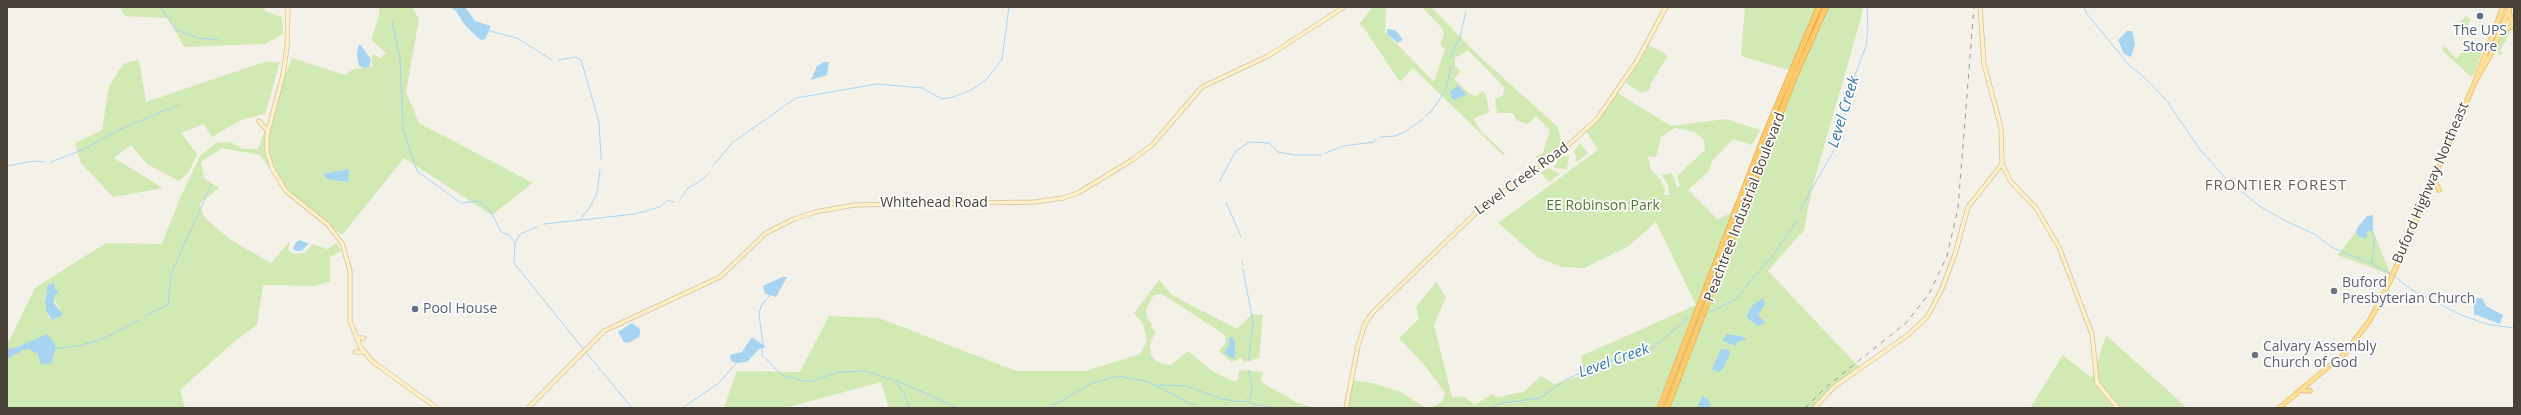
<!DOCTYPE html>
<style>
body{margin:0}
#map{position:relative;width:2521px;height:415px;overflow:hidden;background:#f4f1e9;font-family:"Open Sans",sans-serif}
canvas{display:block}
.frame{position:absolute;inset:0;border:8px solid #484137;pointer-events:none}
</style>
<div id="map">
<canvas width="2521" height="415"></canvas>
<div class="frame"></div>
</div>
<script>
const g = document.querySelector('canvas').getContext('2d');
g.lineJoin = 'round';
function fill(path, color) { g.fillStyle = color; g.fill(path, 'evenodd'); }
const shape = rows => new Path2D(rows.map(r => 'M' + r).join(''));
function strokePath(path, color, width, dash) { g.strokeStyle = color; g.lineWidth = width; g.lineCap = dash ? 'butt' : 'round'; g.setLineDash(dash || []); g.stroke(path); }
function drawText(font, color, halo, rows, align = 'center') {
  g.font = font + ' "Open Sans",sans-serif'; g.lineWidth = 3.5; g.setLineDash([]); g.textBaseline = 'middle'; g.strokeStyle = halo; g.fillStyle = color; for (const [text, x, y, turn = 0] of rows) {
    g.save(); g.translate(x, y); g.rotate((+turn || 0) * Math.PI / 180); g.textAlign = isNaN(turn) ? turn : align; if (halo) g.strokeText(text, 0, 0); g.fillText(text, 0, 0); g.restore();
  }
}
fill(shape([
 [120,7,264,7,265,11,282,17,283,34,265,44,184,47,168,18,125,16],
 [379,7,412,7,419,19,406,92,419,123,533,183,492,215,404,158,342,235,287,192,260,155,222,148,201,162,204,178,219,188,199,204,205,218,231,240,271,263,290,241,288,250,293,254,304,253,313,244,327,249,337,243,341,251,330,257,330,281,315,286,263,285,257,325,234,342,180,390,185,408,7,408,7,345,35,288,106,243,162,244,180,198,200,156,216,143,231,142,242,149,258,149,292,58,345,75,354,69,372,67,372,54,381,58,386,53,371,40,379,16],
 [349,169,347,182,328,179,324,174],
 [55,285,53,298,60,310,50,319,46,311,45,296],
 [1373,7,1386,7,1385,32,1433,81,1435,79,1445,49,1440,44,1444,35,1442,28,1422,7,1431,7,1479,56,1558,127,1562,145,1537,160,1535,157,1543,153,1550,130,1536,116,1528,124,1517,121,1513,113,1497,113,1495,99,1502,96,1505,88,1468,50,1455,58,1455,66,1461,71,1454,79,1470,94,1476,96,1483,91,1486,95,1489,112,1473,119,1481,131,1505,154,1504,156,1413,68,1400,82,1364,28,1359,24],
 [1745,7,1863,7,1861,18,1812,188,1804,230,1768,271,1860,368,1833,385,1811,408,1431,408,1443,401,1445,393,1425,366,1399,338,1419,319,1416,307,1436,282,1446,297,1434,325,1452,397,1463,396,1475,405,1491,394,1498,397,1523,392,1541,376,1554,384,1584,375,1581,356,1696,305,1656,222,1629,246,1584,268,1562,267,1537,257,1498,223,1598,150,1585,129,1601,115,1616,92,1671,126,1726,119,1760,130,1752,145,1733,139,1713,160,1708,172,1688,190,1717,219,1730,214,1735,202,1748,206,1760,169,1799,73,1741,56],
 [1675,128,1695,132,1704,140,1705,150,1677,176,1680,187,1677,187,1672,173,1662,175,1668,185,1669,195,1664,195,1665,189,1660,179,1651,170,1648,156,1656,157,1661,137],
 [2464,15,2471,20,2464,30,2471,36,2469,38,2456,26,2465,17],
 [2512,28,2500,51,2503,54,2500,55,2496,50,2498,43,2503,31],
 [2469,44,2482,52,2474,75,2471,77,2442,50,2445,46,2456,59],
 [1649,45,1667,55,1667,61,1665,60,1650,85,1651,89,1641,93,1626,83],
 [139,60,146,102,264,62,280,62,265,114,241,120,212,137,204,124,181,133,197,154,189,172,179,181,147,164,131,145,114,158,163,188,113,197,81,163,75,143,102,130,109,86,124,63],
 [1580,143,1588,153,1577,162,1574,151],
 [1569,155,1567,169,1554,168,1559,158],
 [1549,168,1560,174,1549,182,1540,172],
 [2367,217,2391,275,2338,255],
 [1159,280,1172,295,1237,329,1252,314,1263,315,1259,358,1244,362,1241,358,1231,362,1219,351,1226,343,1225,335,1162,294,1154,295,1146,309,1147,318,1152,324,1151,327,1156,332,1151,340,1150,347,1151,355,1156,361,1163,364,1171,365,1188,351,1212,371,1233,381,1238,380,1239,370,1263,372,1261,379,1264,384,1298,403,1315,408,889,408,881,382,785,408,724,408,737,371,800,372,829,316,879,318,1016,371,1086,371,1140,354,1147,341,1143,324,1134,313],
 [2106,335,2187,408,2030,408,2063,355,2092,378],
 [1349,380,1372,383,1399,391,1426,408,1344,407]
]), '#d1e9b2');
fill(shape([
 [450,7,465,7,475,21,491,26,485,39,481,40,476,36,464,24,456,11],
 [1387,29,1395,30,1403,39,1398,43,1387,34],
 [2127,31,2132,31,2135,44,2131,57,2124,54,2118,40],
 [361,45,371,60,369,67,365,68,359,66,357,55,358,46],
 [824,62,829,62,827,75,811,80,817,66],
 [1458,85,1466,95,1454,100,1451,97,1450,92],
 [349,169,348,182,327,179,323,174],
 [2373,215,2373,231,2367,231,2367,238,2359,237,2356,232,2357,228,2367,216],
 [300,240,309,244,301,251,296,251,293,249,296,242],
 [782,277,787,277,776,297,765,294,763,286],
 [54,283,55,289,59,293,54,296,54,303,63,315,52,320,46,311,45,301,48,285],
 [1763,298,1765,304,1758,315,1765,323,1758,326,1747,318,1747,314,1753,305],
 [2477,298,2482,298,2486,306,2503,315,2500,324,2474,314,2474,300],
 [632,323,640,329,640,333,639,337,628,343,624,342,618,332],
 [47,334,56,346,51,364,41,364,38,354,29,349,23,350,7,359,7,349,15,348],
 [1727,334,1740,336,1747,339,1738,342,1735,346,1722,340],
 [752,337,766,347,759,349,747,362,737,363,731,361,730,355,742,352],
 [1232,337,1235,342,1235,358,1231,358,1224,352,1229,346,1229,338],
 [1721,349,1728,349,1730,354,1722,370,1718,372,1712,369],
 [1702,396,1709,400,1711,408,1697,408]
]), '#a6d4f1');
strokePath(shape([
 [160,7,176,30,198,38,219,40],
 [2084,7,2087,14,2129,65,2144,77,2166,100,2201,151,2229,182,2261,207,2282,219,2316,235,2333,248,2372,264,2391,274],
 [1467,8,1467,7],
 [392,20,400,59,403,130,417,171,461,203,480,201,491,212,501,232,510,236,515,243],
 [490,31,517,38,552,60],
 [1450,58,1460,37,1466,12],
 [559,60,575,57,581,60,599,122,601,159],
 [1425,116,1432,111,1446,89,1451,66],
 [1380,137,1395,136,1405,132,1423,119],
 [1325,153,1344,146,1374,142,1376,139],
 [51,162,82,150,121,129,178,105],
 [7,166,34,161,44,162],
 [712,167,733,142,796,98,877,84,922,88,942,99,953,97,971,90,987,79,1002,59,1009,7],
 [1219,182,1236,151,1250,142,1269,143,1278,152,1295,155,1321,155],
 [681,198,688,188,702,180,709,173],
 [1226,202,1241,237],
 [1801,211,1802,206,1838,143,1855,75,1866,46,1868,28,1867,7],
 [580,220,590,207,597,193,600,170],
 [544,224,635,214,660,207,668,200,674,202],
 [537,227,520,234,515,243,514,263,584,350],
 [2372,231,2375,238,2372,263],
 [1242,261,1243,265],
 [1243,269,1253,322,1249,355,1250,361],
 [2394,276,2412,290,2459,314,2486,324,2514,328],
 [1710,312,1738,298,1749,282,1772,257,1797,220],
 [145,316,168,305,171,274,211,185],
 [763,344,759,314,761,306,769,296],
 [79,346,105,338,139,320],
 [762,347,762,355,782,375,802,381,812,381,838,372,865,371,900,382,958,408],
 [52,349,77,346],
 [586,352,632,408],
 [896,382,905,395,909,408],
 [1158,385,1186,386,1222,399,1242,402,1250,398,1252,390,1249,370],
 [1248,401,1255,405,1276,408],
 [682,408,719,383,737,362],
 [1049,408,1092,383,1118,376,1149,382,1199,408],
 [1489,408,1501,403,1540,398,1567,379,1597,365,1649,351,1688,318]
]), '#a6d4f1', 1);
const secondary = shape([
 [288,7,287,47,283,75,267,135,267,152,272,168,286,191,327,224,342,243,350,271,350,321,361,348,373,362,437,408],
 [1980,7,1984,64,2001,128,2002,164,2011,182,2036,208,2059,247,2092,334,2097,383,2118,408],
 [259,121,267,130],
 [356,338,364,338],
 [355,352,365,352],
 [528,408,604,331,720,277,766,233,794,219,815,212,854,205,1034,202,1063,198,1078,193,1132,160,1152,145,1202,87,1268,56,1344,7],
 [1346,408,1358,346,1365,324,1373,312,1483,206,1564,149,1597,119,1637,61,1666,7],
 [1814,408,1835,386,1908,335,1927,317,1941,291,1955,254,1968,207,2002,164]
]);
const primary = shape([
 [2501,31,2513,26,2509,12],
 [2475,82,2491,54,2510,7],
 [2434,178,2439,190],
 [2300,390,2310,391],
 [2279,408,2345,353,2370,320,2390,281,2475,82,2503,7]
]);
const highway = shape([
 [1660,408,1765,134,1819,7],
 [1667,408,1771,137,1796,74,1826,7]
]);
strokePath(secondary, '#d5c399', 5);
strokePath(primary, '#e5bc67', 5.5);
strokePath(highway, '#de9d39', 6);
strokePath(secondary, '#fff0c9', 3.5);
strokePath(primary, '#fedf98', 4);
strokePath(highway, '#fec96a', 5);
strokePath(shape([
 [1805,408,1826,387,1906,323,1929,294,1947,256,1958,208,1974,7]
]), '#989898', 1, [5, 5]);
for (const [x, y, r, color] of [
 [2480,16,4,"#5c6f8a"],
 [2334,291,4,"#6b7280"],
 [415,309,4,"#5c6f8a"],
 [2255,355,4,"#6b7280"]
]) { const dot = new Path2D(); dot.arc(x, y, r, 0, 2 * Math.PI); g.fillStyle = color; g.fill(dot); strokePath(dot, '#fff', 1.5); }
drawText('14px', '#4e5e75', '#fff', [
 ["The UPS",2480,31],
 ["Store",2480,47],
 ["Pool House",423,309,"left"]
]);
drawText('14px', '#484137', '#fff', [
 ["Level Creek Road",1522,179,-36],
 ["Buford Highway Northeast",2431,183,-67],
 ["Whitehead Road",934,203],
 ["Peachtree Industrial Boulevard",1745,207,-69]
]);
drawText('14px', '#4a7b29', '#fff', [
 ["EE Robinson Park",1603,206]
]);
drawText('14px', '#5b616d', '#fff', [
 ["Buford",2342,283],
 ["Presbyterian Church",2342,299],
 ["Calvary Assembly",2263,347],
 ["Church of God",2263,363]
], 'left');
drawText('italic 15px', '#2e7aae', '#fff', [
 ["Level Creek",1844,112,-73],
 ["Level Creek",1614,361,-20]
]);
g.letterSpacing = '1px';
drawText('15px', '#6b5f4e', '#fff', [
 ["FRONTIER FOREST",2276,186]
]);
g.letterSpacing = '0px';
</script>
